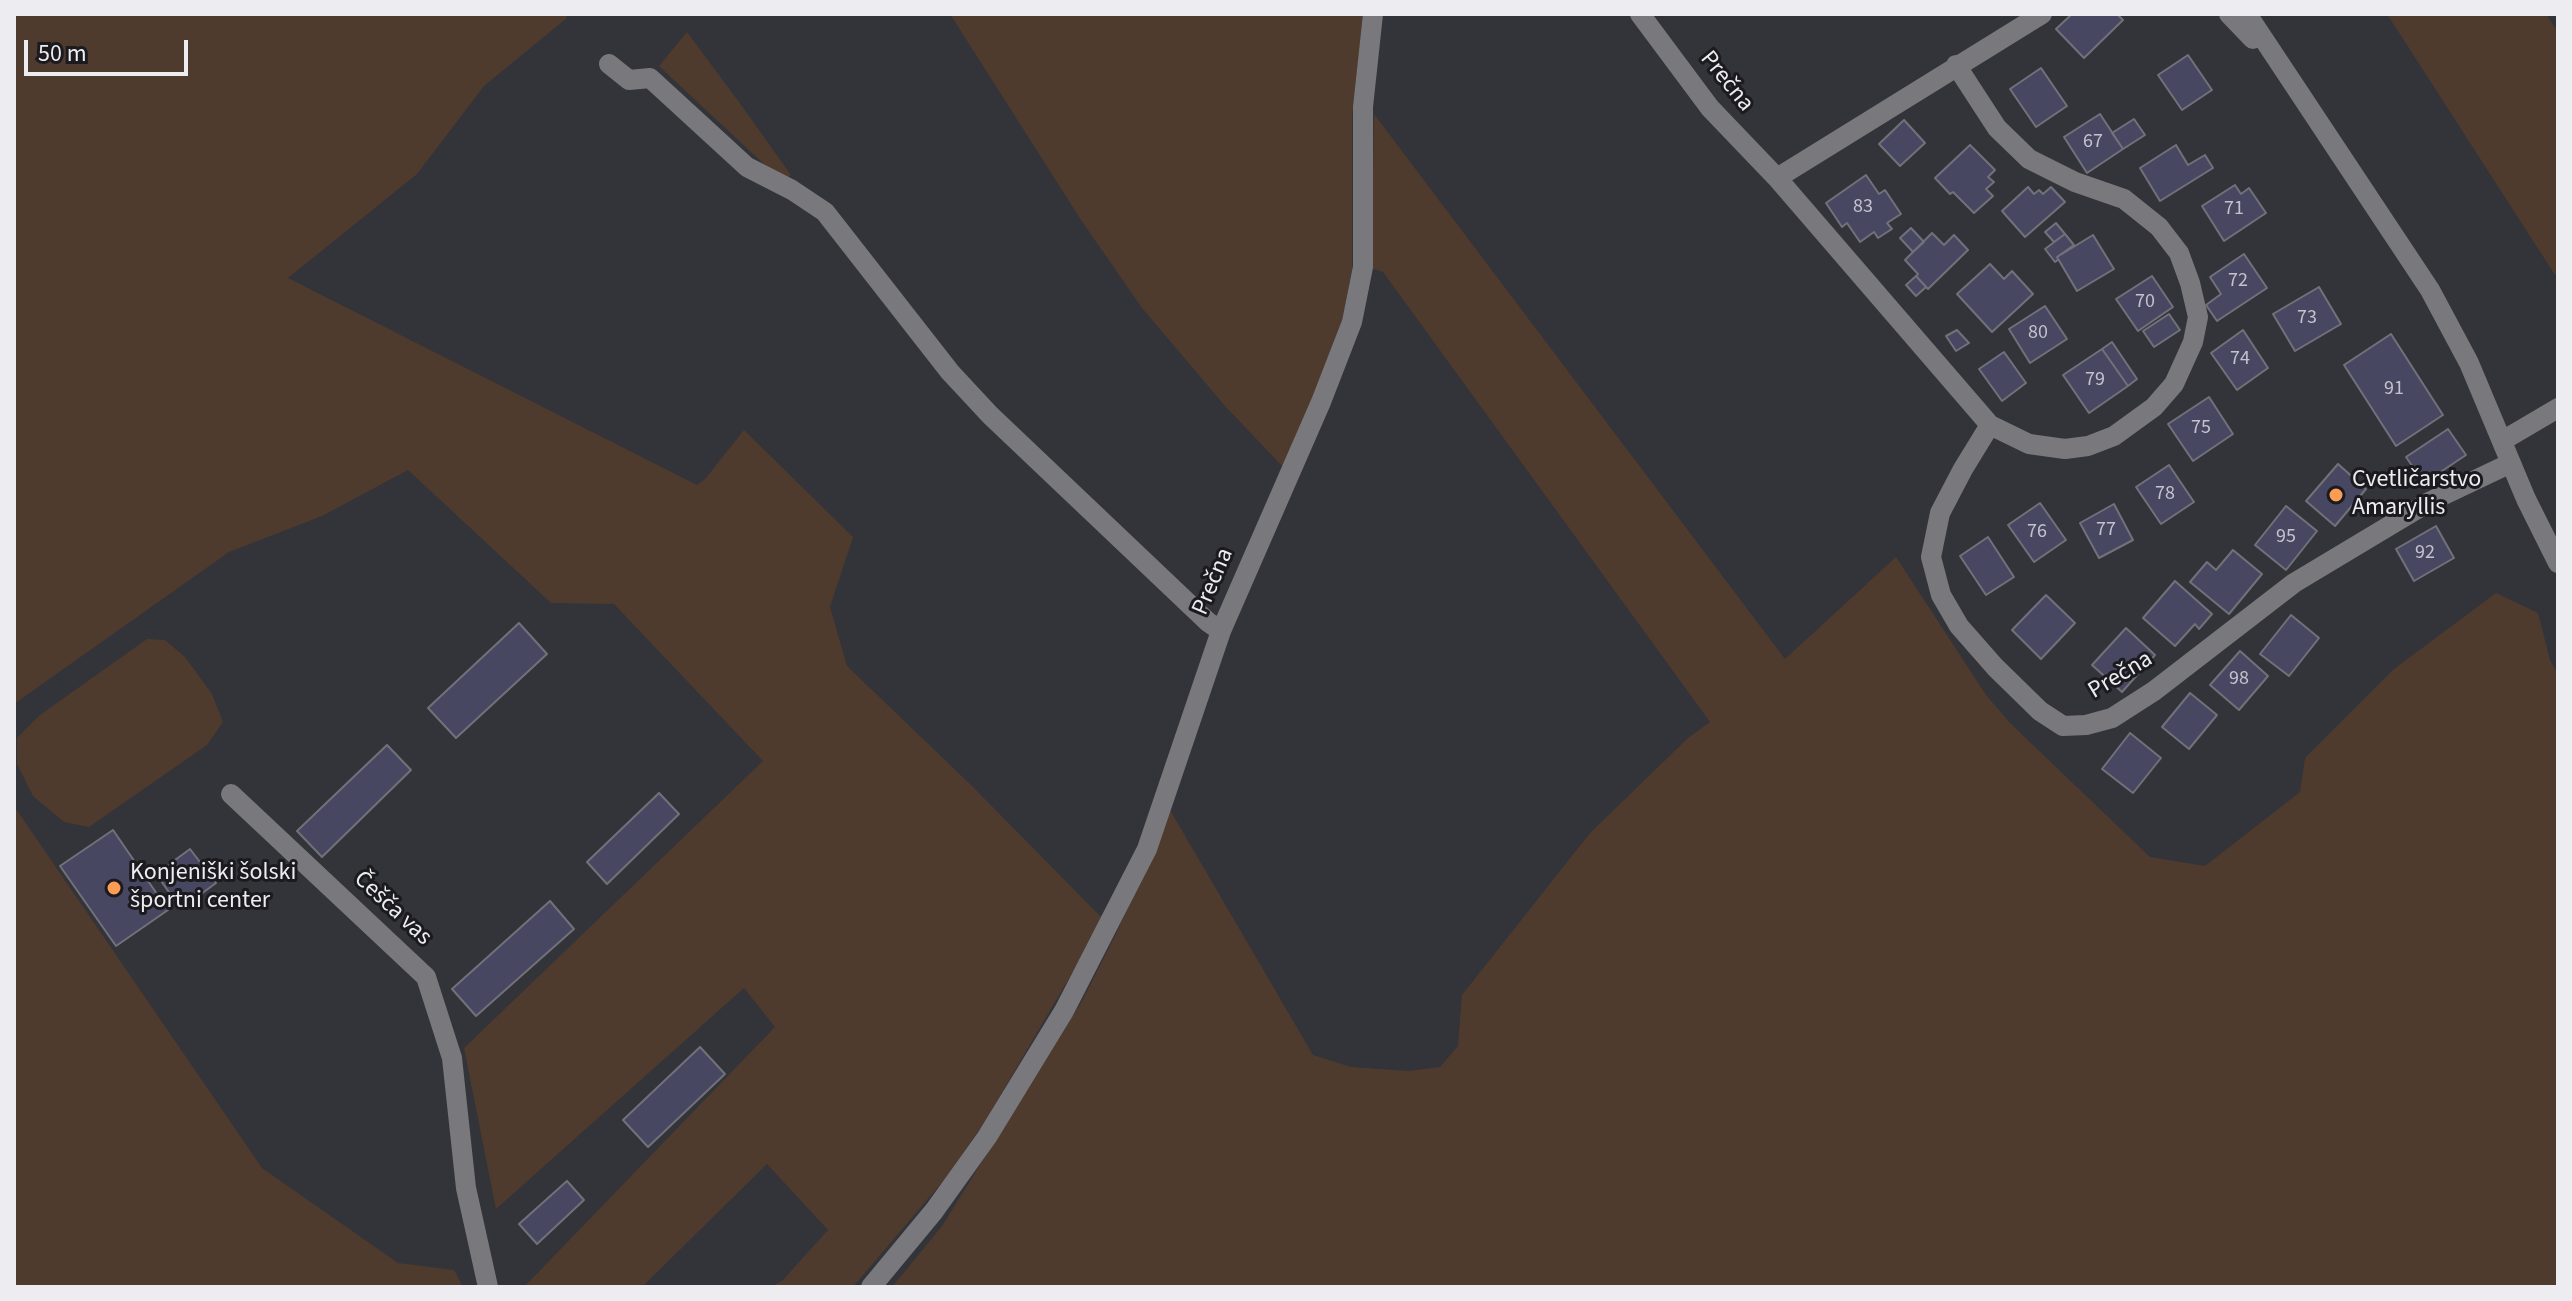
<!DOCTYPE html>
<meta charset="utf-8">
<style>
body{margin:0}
#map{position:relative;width:2572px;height:1301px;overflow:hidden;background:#33333a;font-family:"Source Sans 3",sans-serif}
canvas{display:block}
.frame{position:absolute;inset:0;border:16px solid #ececf1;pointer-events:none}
.scale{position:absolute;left:24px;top:40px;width:164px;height:36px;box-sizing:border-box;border:4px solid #ececf1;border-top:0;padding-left:10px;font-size:24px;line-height:28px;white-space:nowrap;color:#ececf1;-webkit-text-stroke:6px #1b1b1f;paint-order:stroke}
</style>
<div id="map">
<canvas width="2572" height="1301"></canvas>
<div class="frame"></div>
<div class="scale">50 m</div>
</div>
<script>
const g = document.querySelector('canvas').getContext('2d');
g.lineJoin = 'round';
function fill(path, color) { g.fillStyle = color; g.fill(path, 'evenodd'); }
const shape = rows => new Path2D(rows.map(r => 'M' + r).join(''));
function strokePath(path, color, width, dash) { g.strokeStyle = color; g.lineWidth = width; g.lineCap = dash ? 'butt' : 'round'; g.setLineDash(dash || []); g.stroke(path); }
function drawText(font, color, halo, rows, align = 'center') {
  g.font = font + ' "Source Sans 3",sans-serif'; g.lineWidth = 6; g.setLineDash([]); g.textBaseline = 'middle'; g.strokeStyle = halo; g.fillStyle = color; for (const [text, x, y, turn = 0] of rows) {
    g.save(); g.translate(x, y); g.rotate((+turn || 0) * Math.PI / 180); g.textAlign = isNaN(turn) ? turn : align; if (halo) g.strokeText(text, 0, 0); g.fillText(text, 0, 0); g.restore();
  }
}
fill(shape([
 [14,14,565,14,567,18,484,86,417,174,288,278,697,485,705,479,744,430,853,537,830,607,847,666,971,785,1102,918,1075,968,984,1123,944,1180,853,1287,770,1287,782,1281,828,1230,767,1164,642,1287,524,1287,775,1027,744,988,496,1209,464,1048,763,761,614,604,551,603,408,470,322,516,229,552,14,704],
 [950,14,1363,14,1352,117,1352,269,1343,318,1308,411,1283,467,1225,406,1142,308,1081,220],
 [2387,14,2546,14,2558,32,2558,273,2555,275],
 [687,32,739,102,791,175,782,181,659,66],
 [1374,114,1785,659,1896,557,1986,695,2011,724,2150,857,2205,866,2300,792,2305,758,2394,669,2496,593,2538,613,2550,660,2558,674,2558,1287,892,1287,942,1226,1082,1001,1116,934,1170,810,1313,1055,1351,1067,1408,1071,1440,1067,1458,1046,1462,995,1590,833,1688,738,1710,722,1383,272,1371,268],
 [147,639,165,640,185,657,212,694,223,722,207,745,89,827,64,822,33,796,17,764,17,738,40,715],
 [14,806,262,1168,398,1263,454,1270,463,1287,14,1287]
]), '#4e3b2e');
const building = shape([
 [2072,14,2117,14,2123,20,2084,58,2056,29,2072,14],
 [2188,55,2212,90,2182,110,2158,75,2188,55],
 [2041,68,2067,106,2036,127,2010,89,2041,68],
 [2100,114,2123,149,2087,173,2064,137,2100,114],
 [2134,119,2145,135,2123,149,2112,133,2134,119],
 [1904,120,1925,143,1900,166,1879,144,1904,120],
 [1970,145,1995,170,1988,177,1994,182,1986,189,1993,196,1974,213,1953,192,1950,194,1935,178,1970,145],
 [2176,145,2188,165,2205,155,2213,168,2160,201,2140,168,2176,145],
 [1866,175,1879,194,1885,190,1901,214,1887,223,1892,229,1878,238,1874,232,1860,242,1847,223,1842,227,1826,203,1866,175],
 [2235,185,2241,194,2249,188,2266,213,2224,241,2202,206,2235,185],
 [2028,187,2034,194,2039,190,2043,194,2051,187,2065,202,2025,237,2002,211,2028,187],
 [2056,223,2065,234,2054,242,2045,232,2056,223],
 [1911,228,1924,242,1913,252,1900,238,1911,228],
 [1932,233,1944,245,1954,235,1968,250,1928,289,1916,276,1918,274,1905,260,1932,233],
 [2065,234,2074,245,2057,257,2058,260,2055,262,2045,249,2065,234],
 [2093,235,2114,269,2077,291,2057,257,2093,235],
 [2244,254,2267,288,2217,321,2206,305,2221,294,2210,277,2244,254],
 [1990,264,2004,279,2012,271,2033,294,1992,332,1957,294,1990,264],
 [1916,276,1926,287,1916,296,1906,285,1916,276],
 [2152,276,2173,307,2138,331,2116,299,2152,276],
 [2319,287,2341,324,2295,351,2273,314,2319,287],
 [2045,306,2067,339,2030,363,2009,329,2045,306],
 [2169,314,2180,330,2154,347,2143,331,2169,314],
 [1957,330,1969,343,1956,351,1946,336,1957,330],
 [2243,330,2268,368,2237,390,2211,353,2243,330],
 [2391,334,2443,415,2396,446,2344,365,2391,334],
 [2112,342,2137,379,2128,386,2102,349,2112,342],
 [2102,349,2128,386,2089,413,2063,375,2102,349],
 [2004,352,2026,383,2002,401,1979,369,2004,352],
 [2209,397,2233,434,2193,461,2168,424,2209,397],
 [2448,429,2466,455,2424,483,2406,457,2448,429],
 [2338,464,2366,489,2335,526,2306,501,2338,464],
 [2169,465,2194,502,2161,524,2136,487,2169,465],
 [2040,503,2066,540,2034,562,2008,525,2040,503],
 [2114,504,2133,540,2099,558,2080,523,2114,504],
 [2286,506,2317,531,2286,570,2255,545,2286,506],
 [2436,526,2454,558,2414,581,2396,549,2436,526],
 [1988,537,2014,577,1986,595,1960,556,1988,537],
 [2233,550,2262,574,2229,614,2190,582,2207,562,2216,570,2233,550],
 [2175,581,2212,614,2199,629,2195,624,2175,646,2143,618,2175,581],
 [2046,595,2075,623,2041,659,2012,630,2046,595],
 [2291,615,2319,638,2289,676,2260,654,2291,615],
 [519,623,547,654,456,738,428,708,519,623],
 [2126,628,2155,655,2122,692,2092,665,2126,628],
 [2240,651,2268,676,2239,710,2210,685,2240,651],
 [2190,693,2217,715,2189,749,2162,727,2190,693],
 [2130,733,2161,758,2133,793,2102,769,2130,733],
 [387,745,411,770,322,857,297,831,387,745],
 [659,793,679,814,607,884,587,862,659,793],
 [113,830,168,910,116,946,60,866,113,830],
 [190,849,216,883,181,909,156,874,190,849],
 [550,901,574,929,476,1016,452,989,550,901],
 [700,1047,725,1074,648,1147,623,1120,700,1047],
 [567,1181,584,1200,537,1244,519,1224,567,1181]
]);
fill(building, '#484762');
strokePath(building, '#717179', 2);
strokePath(shape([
 [1640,14,1710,108,1777,178,1990,425,1963,469,1940,513,1931,557,1941,595,1959,626,1995,667,2040,711,2063,726,2086,725,2112,718,2154,691,2294,583,2429,502,2511,463],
 [2229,14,2253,39],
 [2247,14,2430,290,2469,363,2526,499,2558,563],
 [609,64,629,80,650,78,747,167,792,190,825,212,950,372,990,415,1208,622,1221,631],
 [1956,65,1997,128,2029,159,2075,182,2124,199,2159,227,2179,253,2190,283,2198,317,2193,342,2174,384,2154,407,2114,436,2088,446,2065,449,2029,444,1990,425],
 [1777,178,2042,14],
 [2502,441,2558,408],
 [231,794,426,977,452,1058,466,1188,488,1287],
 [871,1287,934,1211,987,1137,1064,1011,1147,849,1221,631,1321,402,1352,322,1363,267,1363,107,1373,14]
]), '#79797d', 20);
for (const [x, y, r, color] of [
 [2336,495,8,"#fd9d54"],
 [114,888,8,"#fd9d54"]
]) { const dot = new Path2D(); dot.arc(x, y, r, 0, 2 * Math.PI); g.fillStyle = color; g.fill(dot); strokePath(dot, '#1b1b1f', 3); }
drawText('20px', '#c3c3cd', null, [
 ["67",2093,143],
 ["83",1863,208],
 ["71",2234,210],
 ["72",2238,282],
 ["70",2145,303],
 ["73",2307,319],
 ["80",2038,334],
 ["74",2240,360],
 ["79",2095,381],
 ["91",2394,390],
 ["75",2201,429],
 ["78",2165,495],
 ["77",2106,531],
 ["76",2037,533],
 ["95",2286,538],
 ["92",2425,554],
 ["98",2239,680]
]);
drawText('24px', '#ececf1', '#1b1b1f', [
 ["Prečna",1726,82,51],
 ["Prečna",1214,582,-67],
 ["Prečna",2121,676,-31],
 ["Češča vas",392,909,43]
]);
drawText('24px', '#ececf1', '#1b1b1f', [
 ["Cvetličarstvo",2352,481],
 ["Amaryllis",2352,509],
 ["Konjeniški šolski",130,874],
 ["športni center",130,902]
], 'left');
</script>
